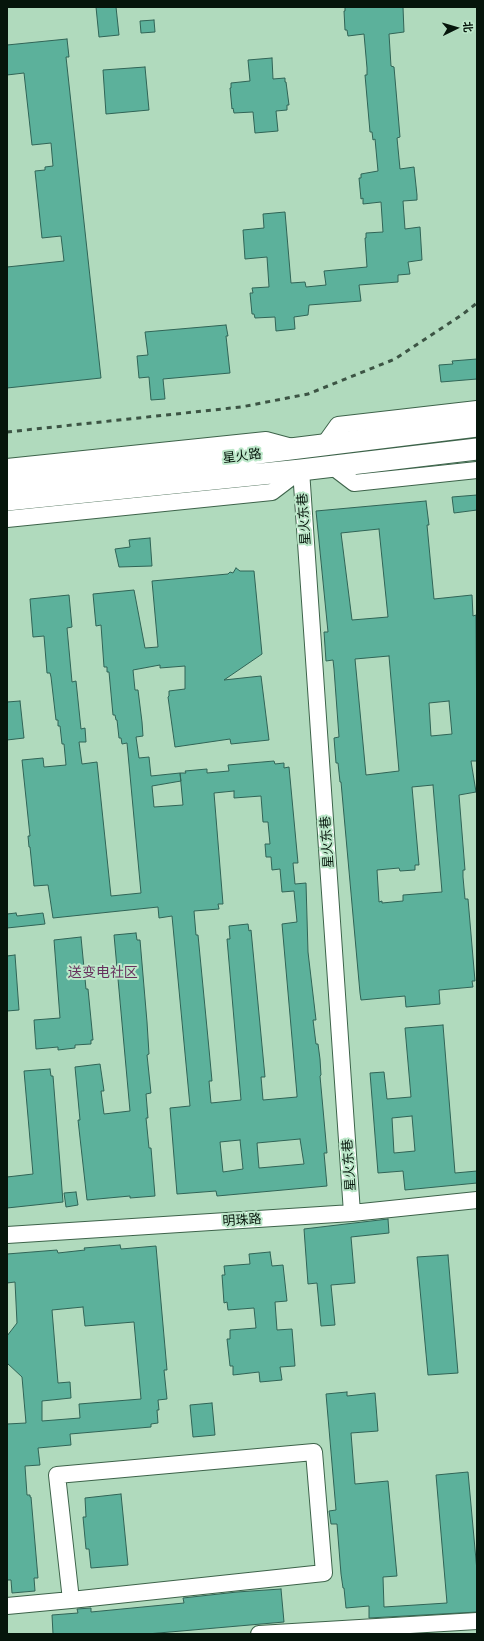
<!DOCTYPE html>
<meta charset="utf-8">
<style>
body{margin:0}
#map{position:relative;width:484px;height:1641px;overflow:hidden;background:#b0dabd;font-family:Lato,"Noto Sans SC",sans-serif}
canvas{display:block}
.frame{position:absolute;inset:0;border:8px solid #06150b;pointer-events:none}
.north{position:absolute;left:436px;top:8px;width:40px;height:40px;-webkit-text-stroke:3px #bde8ca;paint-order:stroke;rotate:85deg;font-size:11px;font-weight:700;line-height:16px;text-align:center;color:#06150b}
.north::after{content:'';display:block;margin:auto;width:14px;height:18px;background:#06150b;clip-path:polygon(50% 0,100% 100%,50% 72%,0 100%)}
</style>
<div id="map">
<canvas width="484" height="1641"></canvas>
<div class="frame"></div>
<div class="north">北</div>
</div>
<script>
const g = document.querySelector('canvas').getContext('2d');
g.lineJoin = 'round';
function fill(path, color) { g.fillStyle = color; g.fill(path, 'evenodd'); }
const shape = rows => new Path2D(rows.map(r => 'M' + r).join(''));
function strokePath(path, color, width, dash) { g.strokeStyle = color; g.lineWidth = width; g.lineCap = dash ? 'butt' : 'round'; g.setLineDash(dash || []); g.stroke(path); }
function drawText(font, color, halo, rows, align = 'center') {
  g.font = font + ' Lato,"Noto Sans SC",sans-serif'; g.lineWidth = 4; g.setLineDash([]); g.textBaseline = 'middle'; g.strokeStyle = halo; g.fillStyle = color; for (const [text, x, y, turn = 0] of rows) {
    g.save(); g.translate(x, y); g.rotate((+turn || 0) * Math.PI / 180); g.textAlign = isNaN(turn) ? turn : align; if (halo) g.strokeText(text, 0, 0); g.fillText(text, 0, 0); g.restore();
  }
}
const building = shape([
 [96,7,116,7,119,35,99,37,96,7],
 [345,7,403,7,404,32,389,34,391,66,394,67,400,137,397,138,400,169,414,167,417,195,417,200,403,201,405,229,420,227,422,260,408,262,410,274,398,275,398,282,359,285,361,301,309,305,308,315,294,317,295,329,276,331,275,317,255,318,254,314,252,314,250,293,253,293,252,288,269,287,267,257,245,259,243,230,264,228,263,214,285,212,291,283,305,282,306,287,326,285,324,271,367,267,365,238,366,238,366,233,383,232,381,202,363,204,363,198,361,199,359,178,361,178,361,174,378,171,375,139,373,140,372,132,370,132,365,75,367,75,367,68,364,34,348,36,347,30,345,30,344,11,345,11,345,7],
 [154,20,155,32,141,33,140,21,154,20],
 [67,39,69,57,66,57,101,378,7,388,7,267,64,261,61,236,42,238,35,171,45,170,45,167,53,166,51,143,32,145,24,73,7,75,7,45,67,39],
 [272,58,273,79,285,78,285,82,286,82,289,105,287,105,287,110,276,111,278,131,255,133,253,112,234,113,233,108,232,109,230,88,231,88,231,83,250,81,248,60,272,58],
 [145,67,149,110,106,114,103,70,145,67],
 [226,325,228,336,226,336,230,373,163,379,165,399,151,400,149,377,139,378,137,356,148,355,145,332,226,325],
 [477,359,477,379,441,382,439,365,453,364,452,361,477,359],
 [477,495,477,510,454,513,452,497,477,495],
 [426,501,429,525,427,525,434,599,472,595,473,616,476,615,477,761,471,761,476,792,459,795,465,870,463,870,463,877,465,899,468,899,475,981,472,981,473,987,439,990,440,1004,406,1007,405,996,361,1000,360,993,341,782,340,782,338,763,336,763,334,738,339,737,334,669,333,660,326,661,324,632,328,632,316,511,426,501],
 [379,529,388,617,352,620,341,533,379,529],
 [389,656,399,771,366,775,355,659,389,656],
 [449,701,452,734,431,736,429,703,449,701],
 [433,785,442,892,403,895,403,901,382,903,382,901,379,902,377,870,399,868,400,871,415,870,415,865,419,865,412,787,433,785],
 [150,538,152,566,119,567,115,549,130,547,129,540,150,538],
 [236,568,240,571,254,571,262,654,224,680,261,676,269,740,231,744,230,739,175,747,168,697,169,696,169,691,185,689,185,666,160,668,160,665,133,670,135,690,138,690,142,722,143,736,136,737,139,758,149,757,151,776,180,773,181,781,152,786,154,807,183,805,180,773,186,773,185,771,207,769,207,773,229,771,228,765,274,761,275,764,284,763,284,768,289,767,298,863,293,863,295,884,306,883,308,952,316,1020,313,1020,316,1044,318,1044,320,1059,321,1075,320,1076,327,1153,324,1153,327,1186,217,1196,216,1191,177,1194,170,1108,190,1106,172,916,159,918,158,907,53,918,48,885,34,886,30,847,29,847,28,836,30,836,22,760,43,758,44,767,66,765,64,744,62,744,60,726,58,726,58,720,56,720,51,677,50,673,47,673,44,636,33,637,30,599,69,595,72,627,67,628,72,682,76,681,81,729,85,728,86,742,79,742,82,764,97,762,111,896,141,893,127,743,122,744,121,738,119,738,117,720,116,720,115,715,113,715,109,672,107,672,107,667,104,667,101,625,96,626,93,594,134,590,145,648,158,647,152,581,228,574,230,572,233,573,236,568],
 [234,791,234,798,261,796,263,822,268,822,270,844,265,844,266,857,271,857,272,870,280,869,282,892,294,891,297,922,282,924,297,1095,297,1097,263,1100,261,1077,265,1077,251,930,249,931,248,924,229,926,230,939,227,939,241,1100,211,1103,209,1081,212,1081,209,1049,198,935,196,935,194,911,219,909,218,904,223,904,214,793,234,791],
 [300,1139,304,1164,259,1168,257,1143,300,1139],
 [240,1140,243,1169,223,1172,220,1142,240,1140],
 [20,701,24,738,7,740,7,702,20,701],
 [16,913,17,916,43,913,45,924,7,928,7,914,16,913],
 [136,933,137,940,140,940,147,1022,149,1054,147,1055,151,1093,146,1094,148,1118,146,1118,149,1148,151,1148,155,1196,130,1198,130,1196,87,1200,78,1120,80,1120,75,1067,100,1064,104,1091,101,1091,104,1114,130,1111,114,935,136,933],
 [81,937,86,989,88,989,93,1040,91,1040,91,1044,75,1045,75,1048,58,1050,58,1047,36,1049,34,1020,60,1018,54,940,81,937],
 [15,955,19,1010,7,1011,7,956,15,955],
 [443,1025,455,1173,477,1171,477,1183,405,1190,403,1171,378,1173,370,1073,384,1072,387,1099,411,1097,405,1028,443,1025],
 [412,1116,415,1151,394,1153,392,1118,412,1116],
 [50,1069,51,1076,53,1076,63,1202,7,1208,7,1177,33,1174,24,1071,50,1069],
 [76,1192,78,1205,66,1207,64,1193,76,1192],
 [388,1219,389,1233,351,1237,355,1283,331,1285,335,1325,321,1326,317,1283,308,1284,304,1229,388,1219],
 [120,1245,121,1249,156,1246,167,1370,164,1370,167,1399,158,1400,159,1410,157,1410,158,1423,151,1424,151,1427,70,1434,71,1445,38,1448,40,1465,25,1466,27,1495,30,1495,30,1497,31,1497,38,1578,34,1578,35,1591,12,1593,11,1580,7,1580,7,1424,26,1423,22,1377,7,1363,7,1336,17,1323,15,1282,7,1283,7,1254,57,1250,58,1253,85,1250,84,1248,120,1245],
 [83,1307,85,1326,134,1322,141,1399,79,1404,80,1418,42,1421,42,1401,71,1398,70,1382,58,1383,52,1310,83,1307],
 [270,1252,272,1266,283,1265,287,1301,275,1302,277,1330,292,1329,295,1366,280,1367,282,1380,260,1382,259,1372,233,1375,233,1366,230,1366,227,1339,230,1339,230,1330,256,1328,254,1308,228,1310,227,1302,224,1303,222,1275,225,1275,224,1266,250,1264,249,1254,270,1252],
 [448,1255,458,1373,428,1375,417,1257,448,1255],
 [347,1392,347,1396,375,1393,378,1431,351,1433,355,1484,388,1481,397,1576,383,1577,384,1607,447,1603,436,1475,468,1472,477,1571,477,1612,369,1618,369,1606,346,1608,344,1588,343,1588,341,1574,337,1524,331,1524,329,1511,336,1510,326,1394,347,1392],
 [212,1403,215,1435,193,1437,190,1405,212,1403],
 [121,1494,128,1565,91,1568,89,1549,86,1549,83,1517,86,1517,85,1498,121,1494],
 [281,1589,284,1622,147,1634,53,1634,52,1615,78,1613,77,1609,91,1608,91,1612,184,1603,183,1598,237,1592,281,1589]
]);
fill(building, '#5cb19b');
strokePath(building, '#306456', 1);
const minor = shape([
 [323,446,338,425,477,409],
 [7,467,266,440,292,447],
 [333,467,354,483,477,470],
 [301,470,352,1213],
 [7,519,272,492,301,470],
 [7,1235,352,1213,477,1200],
 [7,1606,71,1600,324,1573,314,1452,57,1475,71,1600],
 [259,1634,477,1621]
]);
const major = shape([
 [7,484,477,426],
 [7,500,301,470,477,449]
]);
strokePath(minor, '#3d634a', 18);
strokePath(major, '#3d634a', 23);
strokePath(minor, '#fff', 16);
strokePath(major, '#fff', 21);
strokePath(shape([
 [7,432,241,407,308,394,395,359,463,314,477,303]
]), '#3c5444', 3, [5, 5]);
drawText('13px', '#06150b', '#bde8ca', [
 ["星火路",242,456,-7],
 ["星火东巷",304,519,-94],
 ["星火东巷",327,842,-94],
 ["星火东巷",349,1165,-94],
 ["明珠路",242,1220,-4]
]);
drawText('14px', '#67305d', '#bde8ca', [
 ["送变电社区",103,972]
]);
</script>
